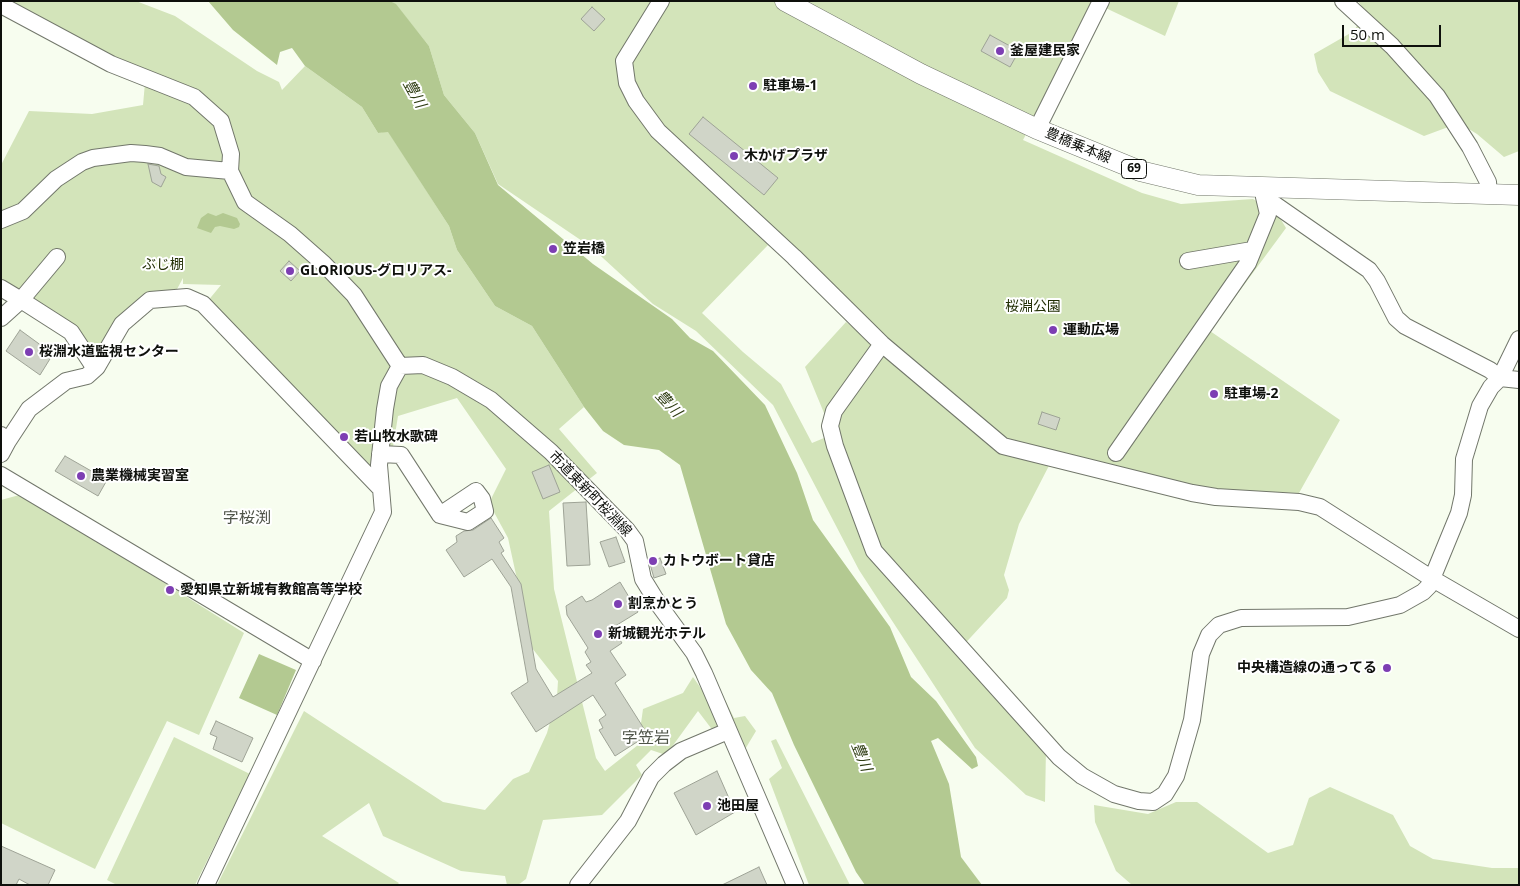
<!DOCTYPE html>
<meta charset="utf-8">
<style>
body{margin:0}
#map{position:relative;width:1520px;height:886px;overflow:hidden;background:#f7fdef;font-family:"Open Sans",sans-serif}
canvas{display:block}
.frame{position:absolute;inset:0;border:2px solid #0e100c;pointer-events:none}
.scale{position:absolute;left:1342px;top:25px;width:99px;height:22px;box-sizing:border-box;border:2px solid #0e100c;border-top:0;padding-left:6px;font-size:15px;line-height:18px;white-space:nowrap;color:#0e100c;-webkit-text-stroke:4px #fff;paint-order:stroke}
</style>
<div id="map">
<canvas width="1520" height="886"></canvas>
<div class="frame"></div>
<div class="scale">50 m</div>
</div>
<script>
const g = document.querySelector('canvas').getContext('2d');
g.lineJoin = 'round';
function fill(path, color) { g.fillStyle = color; g.fill(path, 'evenodd'); }
const shape = rows => new Path2D(rows.map(r => 'M' + r).join(''));
function strokePath(path, color, width, dash) { g.strokeStyle = color; g.lineWidth = width; g.lineCap = dash ? 'butt' : 'round'; g.setLineDash(dash || []); g.stroke(path); }
function drawText(font, color, halo, rows, align = 'center') {
  g.font = font + ' "Open Sans","Noto Sans JP",sans-serif'; g.lineWidth = 4; g.setLineDash([]); g.textBaseline = 'middle'; g.strokeStyle = halo; g.fillStyle = color; for (const [text, x, y, turn = 0] of rows) {
    g.save(); g.translate(x, y); g.rotate((+turn || 0) * Math.PI / 180); g.textAlign = isNaN(turn) ? turn : align; if (halo) g.strokeText(text, 0, 0); g.fillText(text, 0, 0); g.restore();
  }
}
fill(shape([
 [7,1,136,1,175,16,257,71,279,82,282,90,305,66,362,107,378,133,388,131,449,226,457,250,495,306,532,326,584,407,559,429,597,473,549,511,554,589,596,758,605,771,638,745,643,709,683,693,693,677,707,697,725,700,734,718,745,716,756,731,744,751,720,740,698,711,666,755,651,750,636,765,642,775,602,815,543,820,526,879,518,885,507,885,505,876,461,871,383,836,369,803,322,836,399,883,397,885,217,885,304,711,443,802,485,810,513,779,529,772,547,733,557,697,558,681,532,648,508,538,489,503,506,469,457,398,398,416,393,447,376,481,207,302,221,285,183,284,183,278,176,291,148,297,97,362,1,290,1,165,29,111,92,114,143,105,145,83],
 [390,1,1179,1,1165,36,1095,3,1023,140,1142,193,1181,204,1253,199,1277,213,1286,228,1210,331,1340,420,1299,493,1217,491,1055,454,1019,524,1004,575,1009,590,1007,598,959,650,1046,749,1045,802,1026,795,975,748,859,570,773,405,696,331,653,304,591,247,498,184,475,133,444,95,429,46,396,5],
 [775,233,845,297,890,343,836,413,832,426,836,442,833,446,829,432,832,411,877,352,875,343,846,322,805,367,824,413,824,438,812,443,781,384,743,352,702,313,768,245,766,242],
 [1358,1,1519,1,1519,151,1504,157,1477,134,1459,123,1424,136,1330,91,1318,72,1314,54,1354,31,1365,11],
 [23,494,244,633,199,735,167,721,95,869,1,823,1,500],
 [174,737,250,774,195,885,117,885,107,880],
 [776,739,850,885,809,885,769,779,782,768,771,741],
 [1330,787,1393,815,1410,846,1433,859,1492,868,1519,868,1519,885,1132,885,1116,871,1095,822,1094,805,1148,814,1176,802,1197,802,1268,853,1293,845,1309,798]
]), '#d3e4ba');
fill(shape([
 [208,1,390,1,396,4,429,46,444,95,475,133,498,185,593,264,672,319,690,338,713,351,765,405,797,473,813,520,890,627,911,677,936,701,976,757,978,766,972,769,938,738,931,741,949,784,961,857,982,885,865,885,856,872,794,745,772,693,751,670,726,624,680,465,659,450,624,445,603,431,584,407,532,326,495,306,457,250,449,226,388,132,378,133,362,107,305,66,292,48,280,52,277,65,233,30],
 [208,213,216,216,223,213,237,218,240,224,239,227,234,229,220,226,215,227,211,233,197,228,201,218],
 [259,654,296,670,277,715,239,698]
]), '#b3c991');
const building = shape([
 [592,7,605,19,594,31,581,19,592,7],
 [990,35,1019,51,1010,67,981,51,990,35],
 [703,117,778,178,764,195,689,134,703,117],
 [148,164,159,166,161,174,166,177,161,187,152,182,148,164],
 [289,261,300,271,291,281,280,271,289,261],
 [20,330,53,354,40,375,6,351,20,330],
 [1042,412,1060,418,1056,430,1038,424,1042,412],
 [65,456,107,480,98,496,55,471,65,456],
 [549,465,560,492,543,499,532,472,549,465],
 [586,502,590,565,567,566,563,503,586,502],
 [491,518,504,538,499,542,504,551,501,553,521,584,536,669,553,697,592,673,586,665,591,662,585,652,588,648,567,615,566,606,582,596,586,602,592,600,620,582,638,612,612,628,622,643,610,651,626,675,615,683,648,735,615,756,599,730,603,728,599,720,606,715,593,695,536,732,511,693,528,682,511,587,492,559,464,577,446,550,457,542,456,536,464,531,473,530,491,518],
 [616,537,625,562,609,567,600,542,616,537],
 [660,558,666,574,654,578,650,564,660,558],
 [216,721,253,738,242,762,213,749,217,737,210,734,216,721],
 [717,771,735,812,696,835,674,793,717,771],
 [1,846,55,870,48,885,30,885,19,879,16,885,1,885,1,846],
 [759,867,767,885,722,885,759,867]
]);
fill(building, '#d0d5c8');
strokePath(building, '#9ea396', 1);
const minor = shape([
 [661,1,624,61,627,83,636,101,658,131,794,257,882,344,1003,446,1192,493,1216,497,1299,502,1320,507,1431,578,1519,629],
 [1343,1,1392,46,1437,96,1470,147,1488,182,1489,194],
 [1,5,111,64,194,97,221,121,231,154,230,171,245,202,290,234,324,264,354,295,400,366],
 [1037,129,1101,1],
 [1263,188,1264,197,1369,270,1377,281,1396,318,1405,326,1490,370,1500,378,1519,339],
 [1,220,23,211,56,179,82,162,93,158,131,153,145,154,160,156,186,167,230,171],
 [57,257,21,300,71,332,92,364,97,367],
 [1188,261,1252,250],
 [1,288,21,300,1,318],
 [882,344,834,411,830,426,835,446,874,551,1059,757,1082,776,1114,794,1139,801,1153,802,1165,794,1176,776,1192,720,1201,654,1209,635,1219,625,1241,618,1348,617,1400,605,1423,592,1429,586,1459,513,1463,495,1464,459,1480,406,1491,387,1500,378,1519,380],
 [400,366,423,365,452,377,491,400,551,452,627,530,635,541,643,579,659,605,694,653,704,673,795,885],
 [1,435,8,441,29,409,66,381,87,376,97,367,122,324,150,300,187,297,203,304,379,487],
 [1116,453,1248,263,1268,214,1264,197],
 [1,454,8,441],
 [380,454,401,455,440,515,468,522,485,511,482,499,476,491,440,515],
 [1,475,313,661],
 [206,885,383,512,379,465,385,409,389,386,400,366],
 [578,885,628,821,651,777,664,764,681,751,728,731]
]);
const major = shape([
 [785,1,921,74,1037,129,1140,171,1198,185,1519,195]
]);
strokePath(minor, '#72776b', 18);
strokePath(major, '#72776b', 21);
strokePath(minor, '#fff', 16);
strokePath(major, '#fff', 20);
for (const [x, y, r, color] of [
 [1000,51,5,"#7d3eb3"],
 [753,86,5,"#7d3eb3"],
 [734,156,5,"#7d3eb3"],
 [553,249,5,"#7d3eb3"],
 [290,271,5,"#7d3eb3"],
 [1053,330,5,"#7d3eb3"],
 [29,352,5,"#7d3eb3"],
 [1214,394,5,"#7d3eb3"],
 [344,437,5,"#7d3eb3"],
 [81,476,5,"#7d3eb3"],
 [653,561,5,"#7d3eb3"],
 [170,590,5,"#7d3eb3"],
 [618,604,5,"#7d3eb3"],
 [598,634,5,"#7d3eb3"],
 [1387,668,5,"#7d3eb3"],
 [707,806,5,"#7d3eb3"]
]) { const dot = new Path2D(); dot.arc(x, y, r, 0, 2 * Math.PI); g.fillStyle = color; g.fill(dot); strokePath(dot, '#fff', 2); }
for (const [x, y, w] of [
 [1134,169,25]
]) { const box = new Path2D(); box.roundRect(x - w / 2, y - 9.5, w, 19, 4); g.fillStyle = '#fff'; g.fill(box); strokePath(box, '#0e100c', 1); }
drawText('bold 12px', '#0e100c', null, [
 ["69",1134,169]
]);
drawText('bold 14px', '#0e100c', '#fff', [
 ["釜屋建民家",1010,51],
 ["駐車場-1",763,86],
 ["木かげプラザ",744,156],
 ["笠岩橋",563,249],
 ["GLORIOUS-グロリアス-",300,271],
 ["運動広場",1063,330],
 ["桜淵水道監視センター",39,352],
 ["駐車場-2",1224,394],
 ["若山牧水歌碑",354,437],
 ["農業機械実習室",91,476],
 ["カトウボート貸店",663,561],
 ["愛知県立新城有教館高等学校",180,590],
 ["割烹かとう",628,604],
 ["新城観光ホテル",608,634],
 ["中央構造線の通ってる",1377,668,"right"],
 ["池田屋",717,806]
], 'left');
drawText('14px', '#0e100c', '#fff', [
 ["豊橋乗本線",1078,146,23],
 ["市道東新町桜淵線",590,494,46]
]);
drawText('14px', '#222f05', '#fff', [
 ["ぶじ棚",163,265],
 ["桜淵公園",1033,307]
]);
drawText('italic 15px', '#2e3c12', '#fff', [
 ["豊川",414,94,61],
 ["豊川",668,404,47],
 ["豊川",861,757,68]
]);
drawText('16px', '#4f5449', '#fff', [
 ["字桜渕",247,518],
 ["字笠岩",646,738]
]);
</script>
